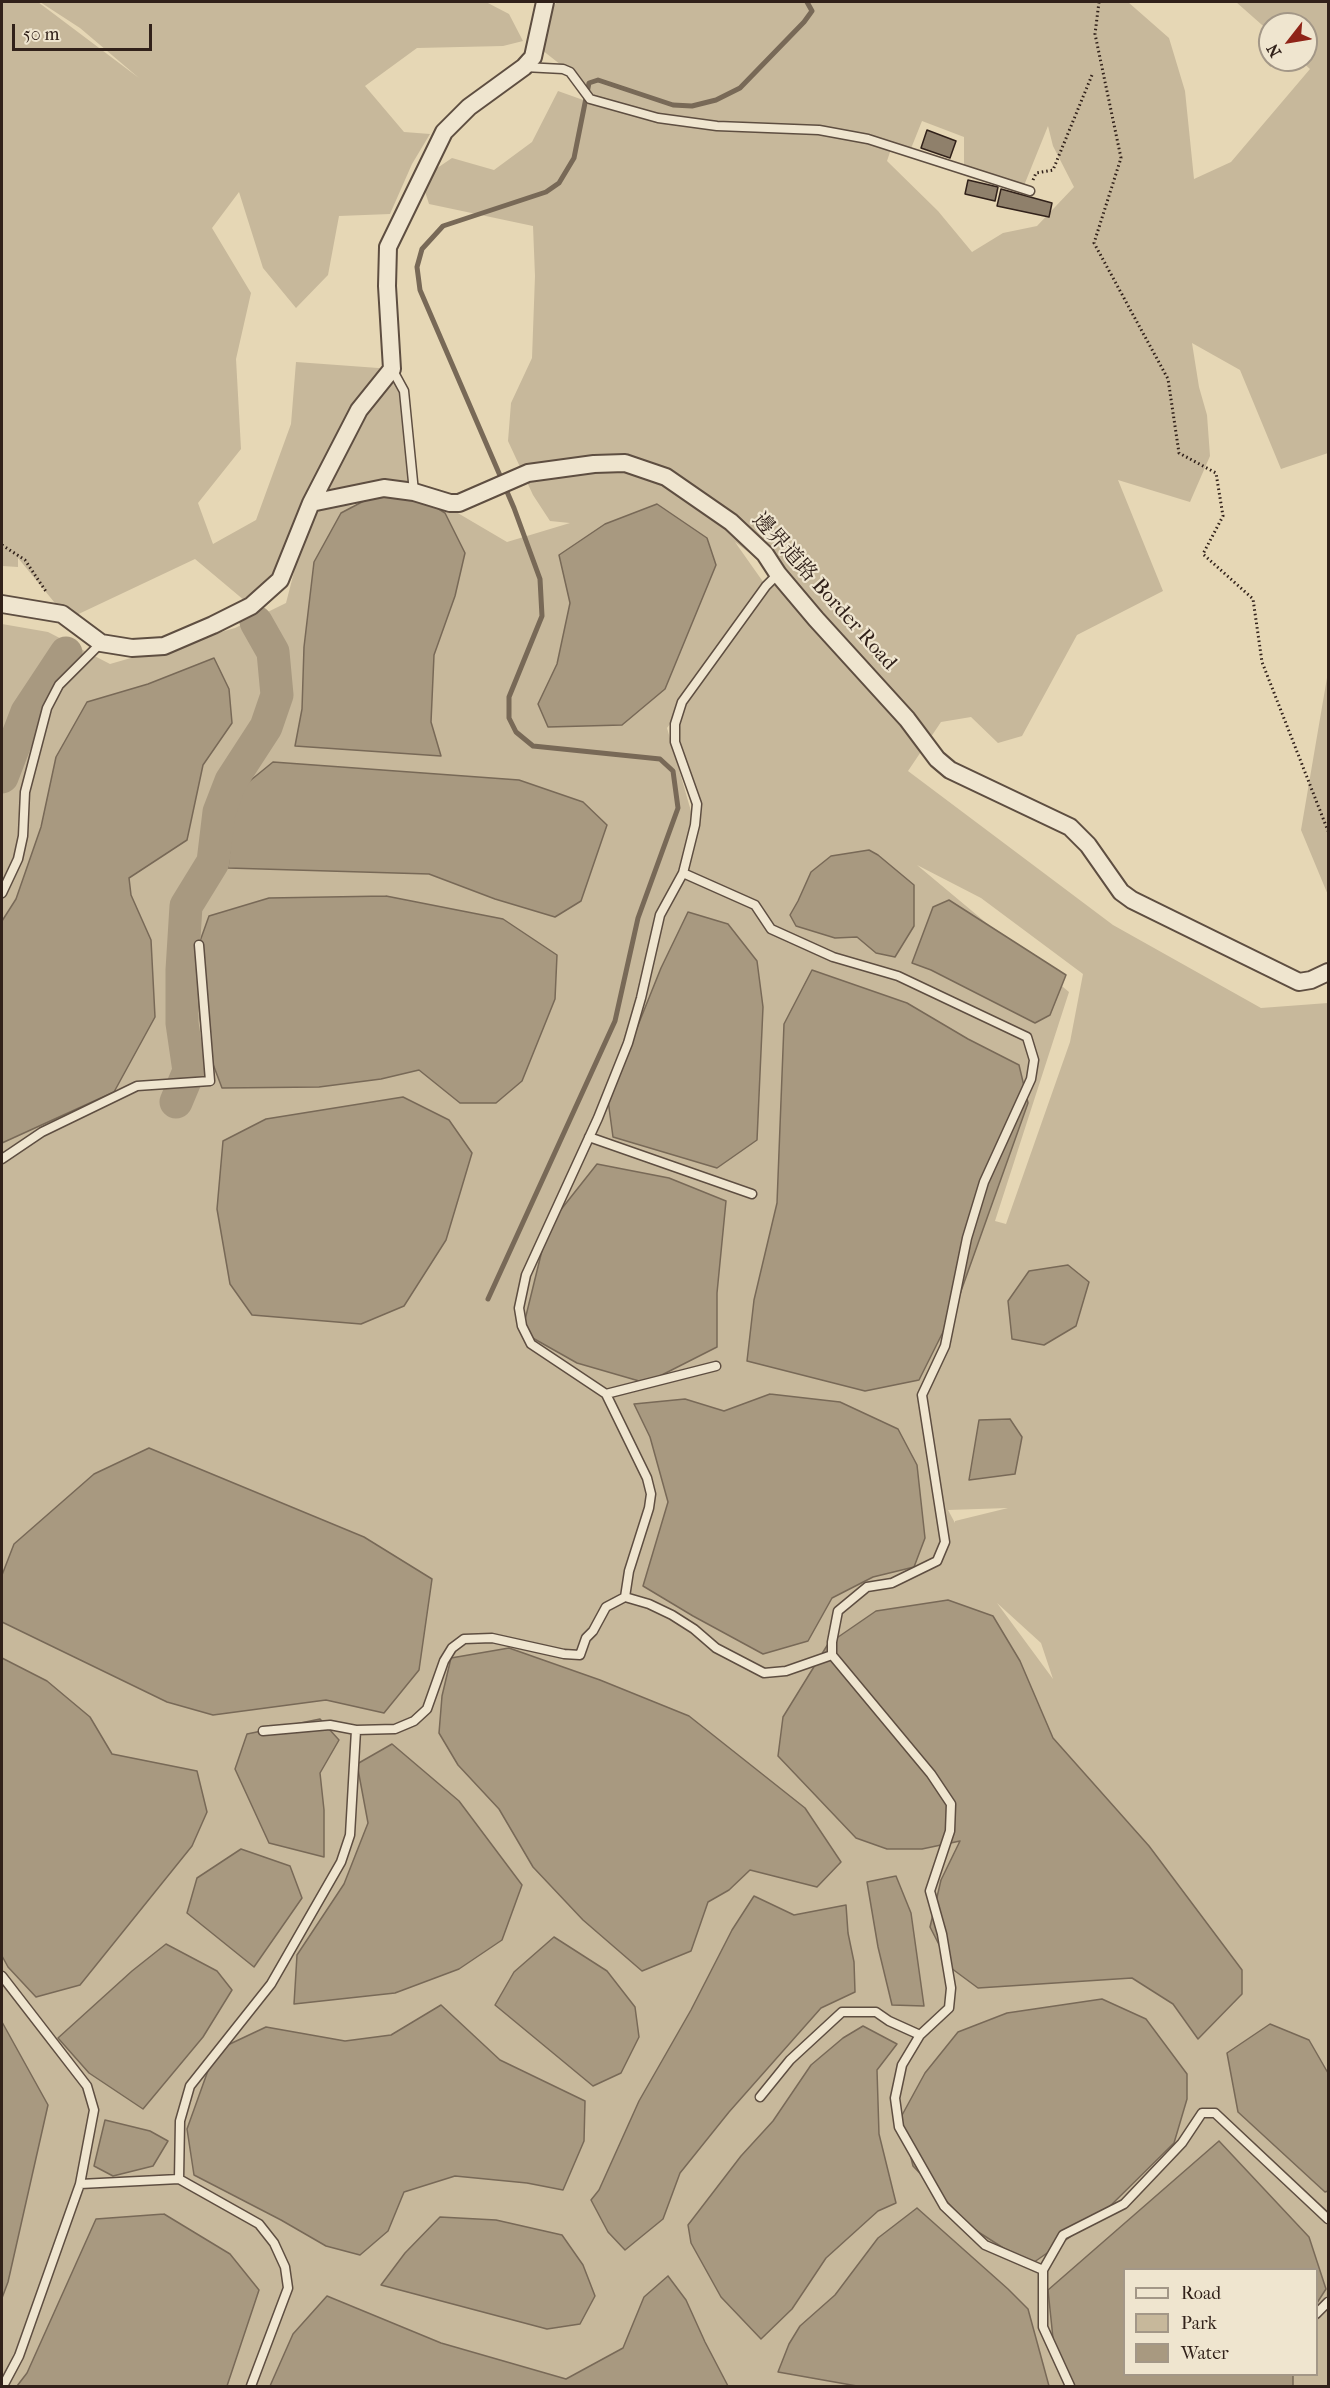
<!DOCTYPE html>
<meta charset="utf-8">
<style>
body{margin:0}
#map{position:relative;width:1330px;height:2388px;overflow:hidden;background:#e6d7b5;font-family:"IM FELL French Canon",serif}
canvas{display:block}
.frame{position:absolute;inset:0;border:3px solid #31211a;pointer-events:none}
.legend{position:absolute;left:1123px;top:2268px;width:195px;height:108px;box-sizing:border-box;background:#efe5cf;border:2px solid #a39787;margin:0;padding:8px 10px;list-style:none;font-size:18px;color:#31211a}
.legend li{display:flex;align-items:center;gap:12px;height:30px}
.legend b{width:30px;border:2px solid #a39787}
.north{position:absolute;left:1258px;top:12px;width:60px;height:60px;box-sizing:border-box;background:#efe5cf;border:2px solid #a39787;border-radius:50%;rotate:239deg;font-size:16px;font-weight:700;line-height:24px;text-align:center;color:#31211a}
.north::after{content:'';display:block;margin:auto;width:21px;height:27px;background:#8f2418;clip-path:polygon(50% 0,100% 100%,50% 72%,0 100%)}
.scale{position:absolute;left:12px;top:24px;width:140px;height:27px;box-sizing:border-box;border:3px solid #31211a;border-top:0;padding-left:8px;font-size:18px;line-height:21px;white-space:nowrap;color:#31211a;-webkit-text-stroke:4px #efe5cf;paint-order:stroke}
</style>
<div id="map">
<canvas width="1330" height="2388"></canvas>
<div class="frame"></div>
<ul class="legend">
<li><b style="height:8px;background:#efe5cf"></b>Road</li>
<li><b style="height:16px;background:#c7b89b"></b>Park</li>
<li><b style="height:16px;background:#a89980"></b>Water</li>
</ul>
<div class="north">N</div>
<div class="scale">50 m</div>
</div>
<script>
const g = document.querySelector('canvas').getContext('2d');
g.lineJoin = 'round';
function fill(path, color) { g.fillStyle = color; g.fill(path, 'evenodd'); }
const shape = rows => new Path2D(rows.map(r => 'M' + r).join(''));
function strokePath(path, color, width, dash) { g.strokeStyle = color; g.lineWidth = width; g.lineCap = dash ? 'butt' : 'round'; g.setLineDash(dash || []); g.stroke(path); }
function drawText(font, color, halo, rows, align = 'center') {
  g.font = font + ' "IM FELL French Canon","Noto Serif SC",serif'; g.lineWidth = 4.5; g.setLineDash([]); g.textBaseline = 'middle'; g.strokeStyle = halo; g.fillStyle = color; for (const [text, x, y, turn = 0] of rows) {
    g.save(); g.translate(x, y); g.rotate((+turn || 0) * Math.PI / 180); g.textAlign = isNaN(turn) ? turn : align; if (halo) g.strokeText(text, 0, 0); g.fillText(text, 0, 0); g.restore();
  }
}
fill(shape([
 [2,2,38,2,139,78,80,28,40,2,486,2,509,14,523,41,503,46,417,48,365,86,404,132,430,134,412,164,390,214,339,216,328,275,296,308,263,268,239,192,212,228,251,293,236,359,241,449,198,503,213,544,256,520,291,424,296,362,392,369,404,391,413,481,312,503,456,512,507,542,570,523,550,521,533,495,508,441,511,403,532,358,535,276,533,226,429,204,421,179,452,158,494,170,532,142,558,91,586,101,654,114,600,102,570,72,528,39,557,2,1128,2,1169,38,1185,91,1194,179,1231,162,1310,69,1300,60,1306,60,1306,24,1270,24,1270,32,1236,2,1328,2,1328,453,1281,469,1240,370,1192,343,1199,387,1207,415,1210,456,1190,502,1118,480,1163,591,1077,635,1022,736,998,743,971,717,941,722,908,771,1113,925,1261,1008,1328,1003,1328,2386,2,2386,2,624,48,632,110,664,235,628,286,603,311,506,270,577,251,606,195,559,68,619,18,558,18,567,2,566],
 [922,121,964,137,964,169,1023,188,1048,126,1053,146,1074,187,1037,226,1003,233,972,252,938,211,887,161,892,146,910,151],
 [735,542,778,574,766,586],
 [681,709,675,742,686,772,693,818,667,728],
 [917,865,981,898,1083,974,1070,1042,1006,1224,995,1221,1069,992],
 [1008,1508,955,1521,955,1523,948,1510],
 [997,1603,1041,1643,1053,1679],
 [1124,2270,1316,2270,1316,2374,1124,2374],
 [1328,672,1328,895,1301,830]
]), '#c7b89b');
const water = shape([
 [398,483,445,513,465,553,455,596,434,655,431,722,441,756,295,746,302,709,304,647,314,562,341,513,398,483],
 [657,504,707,538,716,565,665,689,622,725,548,727,538,704,557,664,570,603,559,555,605,524,657,504],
 [214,658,229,689,232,723,203,765,187,840,129,878,131,895,151,940,155,1017,114,1092,2,1143,2,921,16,899,41,827,56,757,87,702,148,684,214,658],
 [273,762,519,780,583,802,607,825,581,901,555,917,495,899,429,874,228,868,235,793,273,762],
 [869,850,878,855,914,885,914,926,895,957,876,953,857,937,835,938,796,926,790,915,798,901,811,872,831,856,869,850],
 [386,896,503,919,557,955,555,999,522,1081,496,1103,460,1103,419,1070,381,1079,319,1087,222,1088,202,1035,194,958,209,916,269,898,386,896],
 [949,900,1066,975,1050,1015,1035,1023,931,970,912,963,933,907,949,900],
 [688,912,728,924,757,961,763,1007,757,1140,717,1168,613,1137,608,1100,661,968,688,912],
 [812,970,907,1003,968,1039,1019,1065,1028,1103,955,1308,919,1380,865,1391,747,1361,754,1300,777,1203,784,1024,812,970],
 [403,1097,449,1120,472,1153,446,1240,404,1306,361,1324,252,1315,230,1284,217,1209,223,1141,266,1119,403,1097],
 [597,1164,669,1178,726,1201,717,1293,717,1347,646,1383,577,1363,522,1332,548,1226,597,1164],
 [1068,1265,1089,1282,1076,1326,1044,1345,1012,1339,1008,1301,1029,1271,1068,1265],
 [770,1394,840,1402,898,1429,917,1465,925,1538,914,1567,873,1577,832,1598,808,1641,763,1654,693,1616,643,1586,668,1502,650,1437,634,1404,685,1399,724,1411,770,1394],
 [1010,1419,1022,1437,1015,1474,969,1480,979,1420,1010,1419],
 [149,1448,364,1537,432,1579,419,1670,384,1713,326,1700,213,1715,167,1702,2,1622,2,1575,14,1544,94,1474,149,1448],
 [948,1600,993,1616,1020,1661,1053,1738,1149,1846,1242,1970,1242,1994,1198,2039,1173,2004,1132,1978,978,1988,951,1968,930,1927,941,1880,960,1841,922,1849,887,1849,856,1838,778,1756,783,1717,828,1644,876,1611,948,1600],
 [509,1648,600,1680,689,1716,805,1808,841,1862,817,1887,750,1870,729,1890,708,1902,691,1951,642,1971,583,1920,533,1867,499,1809,458,1765,439,1733,442,1696,451,1658,509,1648],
 [2,1658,47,1681,90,1717,112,1754,197,1771,207,1812,192,1846,80,1985,36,1997,8,1967,2,1956,2,1658],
 [320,1719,339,1740,320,1773,324,1810,324,1857,269,1843,235,1769,247,1734,320,1719],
 [392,1744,459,1801,522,1885,502,1940,459,1969,395,1993,294,2004,297,1955,344,1884,368,1823,357,1764,392,1744],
 [241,1849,290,1866,302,1898,254,1967,187,1913,197,1878,241,1849],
 [896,1876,911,1913,924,2006,892,2005,878,1947,867,1882,896,1876],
 [754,1896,794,1915,846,1905,848,1933,854,1962,855,1992,821,2008,729,2112,680,2173,663,2219,625,2250,608,2232,591,2200,599,2190,639,2101,691,2010,732,1930,754,1896],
 [554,1937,607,1971,635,2007,639,2037,621,2073,593,2086,495,2005,514,1972,554,1937],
 [166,1944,217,1971,232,1990,203,2037,143,2109,89,2073,58,2038,132,1971,166,1944],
 [1102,1999,1146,2019,1187,2074,1187,2099,1174,2143,1100,2216,1030,2265,972,2228,913,2166,901,2117,925,2073,958,2032,1007,2013,1102,1999],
 [441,2005,500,2060,585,2101,584,2141,563,2190,527,2183,455,2176,404,2192,388,2231,360,2255,326,2246,281,2220,194,2175,187,2129,215,2051,266,2027,345,2041,391,2035,441,2005],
 [2,2022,48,2105,8,2282,2,2298,2,2022],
 [1270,2024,1309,2040,1328,2073,1328,2191,1325,2192,1238,2112,1227,2053,1270,2024],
 [863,2026,897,2044,877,2070,879,2134,896,2203,878,2211,826,2258,792,2309,761,2339,721,2297,691,2243,688,2225,741,2156,773,2121,811,2065,843,2038,863,2026],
 [105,2120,150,2131,168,2141,153,2166,113,2176,94,2166,105,2120],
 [1219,2141,1309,2237,1326,2289,1317,2303,1316,2270,1124,2270,1124,2374,1293,2375,1293,2386,1075,2386,1054,2348,1048,2290,1219,2141],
 [917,2208,1008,2289,1028,2309,1049,2386,857,2386,778,2372,789,2344,800,2326,835,2295,878,2238,917,2208],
 [164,2214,230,2254,259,2290,227,2386,17,2386,27,2373,96,2219,164,2214],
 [440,2217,496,2220,562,2235,583,2265,595,2296,580,2324,547,2329,381,2285,405,2253,440,2217],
 [668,2276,686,2300,705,2342,728,2386,270,2386,293,2334,327,2296,441,2343,566,2379,623,2348,644,2297,668,2276]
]);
fill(water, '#a89980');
strokePath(water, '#786957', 1.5);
strokePath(shape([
 [488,1299,615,1021,638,918,678,808,673,771,660,759,533,746,516,732,509,718,509,697,542,616,540,579,514,508,420,290,417,267,422,249,443,226,546,192,559,183,574,158,589,83,598,80,673,105,692,106,716,100,740,88,804,22,812,11,807,2]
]), '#786957', 5);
strokePath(shape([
 [2,777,27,712,66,653],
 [176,1102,189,1071,182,1023,182,970,186,906,213,862,219,812,231,781,266,727,277,695,273,652,256,622]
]), '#a89980', 33);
const building = shape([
 [927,130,956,141,950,158,921,148,927,130],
 [968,180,998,187,995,201,965,194,968,180],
 [1001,189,1052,203,1049,217,997,206,1001,189]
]);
fill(building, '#8f806b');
strokePath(building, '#31211a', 1.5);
const lane = shape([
 [524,67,563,69,570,72,590,99,658,118,717,126,819,130,868,139,1030,191],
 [392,369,404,391,414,492],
 [683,873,755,905,771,929,833,957,898,976,1027,1037,1034,1060,1031,1079,984,1182,967,1238,945,1346,922,1395,945,1542,937,1561,892,1583,867,1587,838,1611,832,1642,832,1655,931,1774,951,1804,950,1831,930,1891,942,1934,951,1988,949,2008,920,2035,902,2065,895,2098,899,2127,944,2206,985,2245,1043,2270,1043,2327,1070,2386],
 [2,893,18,859,23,836,25,792,47,708,59,685,101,643],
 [589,1137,752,1194],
 [2,1159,42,1132,137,1086,210,1081,199,945],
 [606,1394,716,1366],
 [625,1597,649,1604,672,1615,694,1629,716,1648,764,1673,786,1671,832,1655],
 [263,1731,330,1725,356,1730,395,1729,414,1721,427,1709,444,1661,452,1648,464,1639,492,1638,564,1654,580,1655,586,1638,593,1631,606,1607,625,1597,629,1571,649,1508,651,1494,647,1478,606,1394,531,1344,522,1326,519,1308,526,1275,598,1118,628,1043,641,998,660,915,683,873,695,825,697,804,675,742,675,724,682,702,766,586,778,574],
 [2,1976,87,2086,94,2110,80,2184,19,2356,3,2386],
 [760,2097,790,2060,842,2012,876,2012,889,2021,920,2035],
 [179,2179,180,2121,190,2086,271,1984,341,1862,350,1835,356,1730],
 [80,2184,179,2179,259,2224,274,2243,285,2267,288,2288,251,2386],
 [1043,2270,1063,2235,1124,2204,1182,2143,1202,2113,1215,2113,1328,2219],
 [1316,2314,1328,2302]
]);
const street = shape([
 [311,503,359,410,392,369,387,286,388,247,444,132,469,107,524,67,533,57,545,2],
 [2,604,62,614,101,643,132,648,164,646,213,625,251,606,280,580,311,503,384,488,414,492,450,503,459,503,528,473,594,464,625,463,666,477,731,522,765,554,778,574,816,619,907,719,937,759,950,770,1070,827,1088,845,1121,892,1132,900,1299,982,1311,980,1328,972]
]);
strokePath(lane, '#5e4e41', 11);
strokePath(street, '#5e4e41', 20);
strokePath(shape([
 [1099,2,1095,34,1121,158,1094,243,1168,379,1179,453,1216,473,1223,516,1203,554,1253,599,1262,662,1328,831],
 [1033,180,1036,173,1053,170,1092,75],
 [2,545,25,560,47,593]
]), '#31211a', 3, [1.5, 3]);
strokePath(lane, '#efe5cf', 8);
strokePath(street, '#efe5cf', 16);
drawText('21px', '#31211a', '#efe5cf', [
 ["邊界道路 Border Road",824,592,48]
]);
</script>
